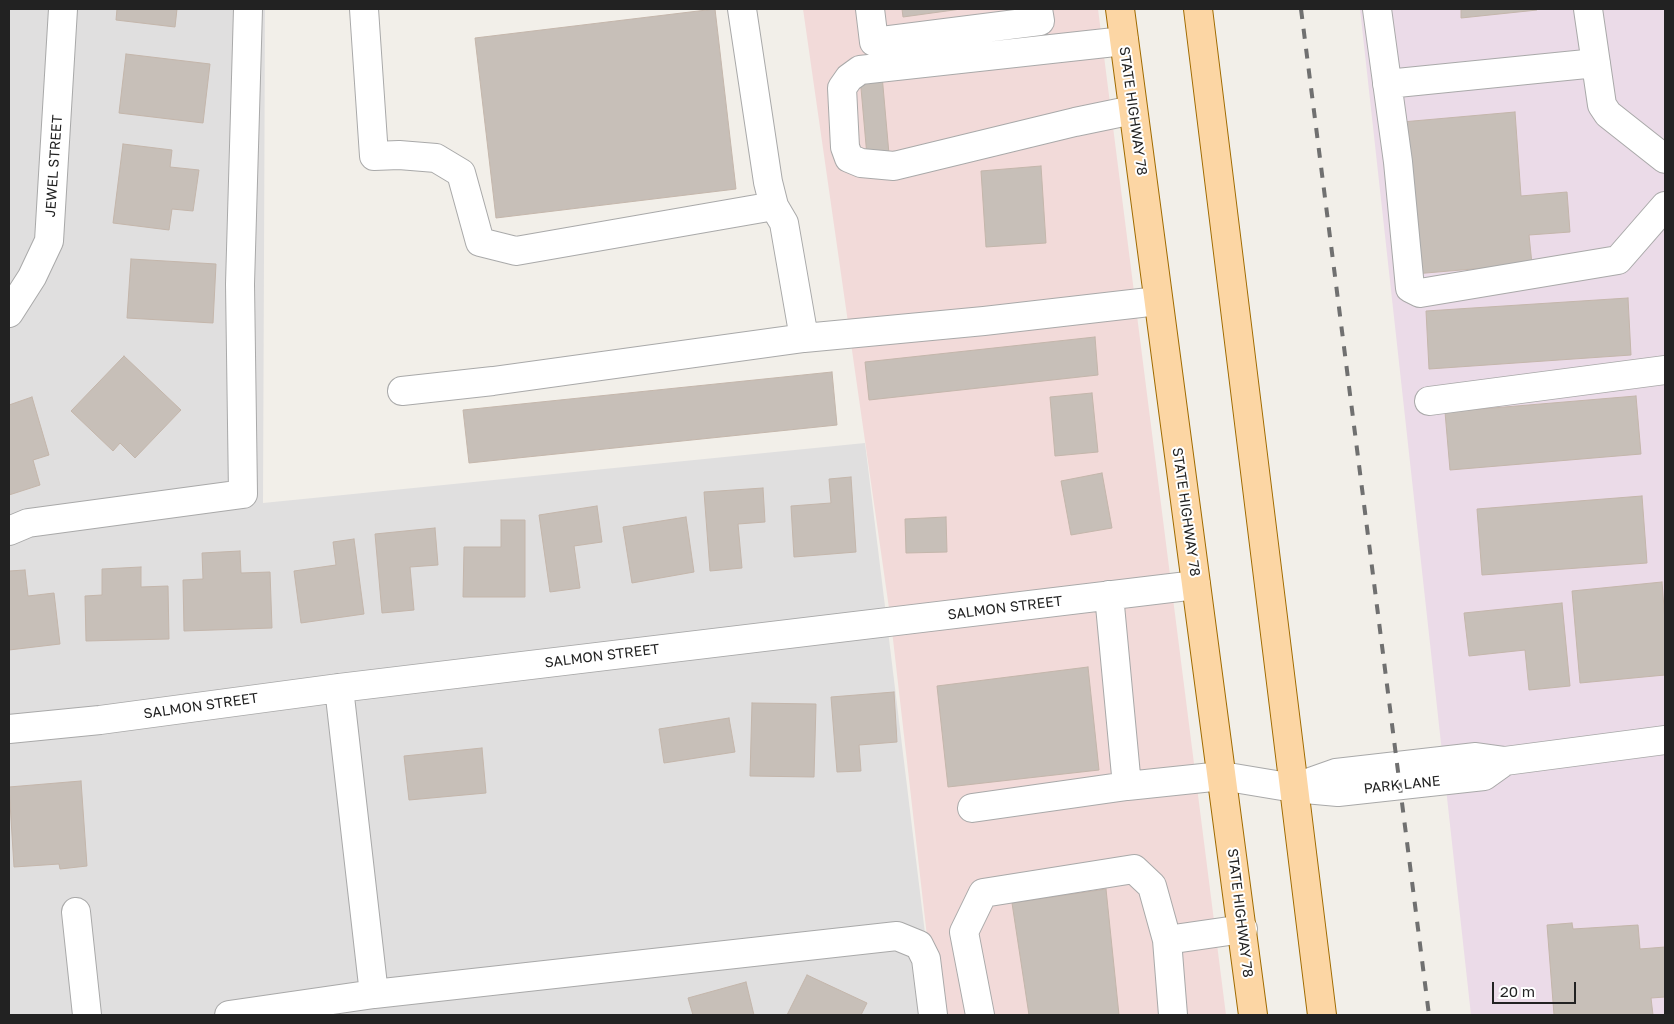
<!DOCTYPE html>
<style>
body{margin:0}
#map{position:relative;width:1674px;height:1024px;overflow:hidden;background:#f2efe9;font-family:"Golos Text",sans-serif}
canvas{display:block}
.frame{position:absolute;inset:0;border:10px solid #222;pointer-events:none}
.scale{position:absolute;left:1492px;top:982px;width:84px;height:22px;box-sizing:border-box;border:2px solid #222;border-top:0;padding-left:6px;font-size:15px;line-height:18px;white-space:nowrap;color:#222;-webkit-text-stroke:4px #fff;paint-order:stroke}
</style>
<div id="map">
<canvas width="1674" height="1024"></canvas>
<div class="frame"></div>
<div class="scale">20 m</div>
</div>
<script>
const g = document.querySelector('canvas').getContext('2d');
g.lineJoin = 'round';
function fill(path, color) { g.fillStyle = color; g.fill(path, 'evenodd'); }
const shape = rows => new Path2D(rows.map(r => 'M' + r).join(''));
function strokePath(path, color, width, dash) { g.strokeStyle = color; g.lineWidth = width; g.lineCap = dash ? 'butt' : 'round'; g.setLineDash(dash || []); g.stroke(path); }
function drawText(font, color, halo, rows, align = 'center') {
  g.font = font + ' "Golos Text",sans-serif'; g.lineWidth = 4; g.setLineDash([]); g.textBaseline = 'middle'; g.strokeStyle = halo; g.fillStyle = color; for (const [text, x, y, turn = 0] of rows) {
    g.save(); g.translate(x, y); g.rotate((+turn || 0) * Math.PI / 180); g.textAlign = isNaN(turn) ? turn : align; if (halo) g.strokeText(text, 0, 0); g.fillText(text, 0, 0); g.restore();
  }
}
fill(shape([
 [9,9,265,9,263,503,865,443,935,1015,9,1015]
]), '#e0dfdf');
fill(shape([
 [803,9,1098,9,1226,1015,936,1015,891,622]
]), '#f2dad9');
fill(shape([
 [1360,9,1665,9,1665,1015,1471,1015]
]), '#ebdbe8');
const building = shape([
 [117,9,177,9,175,27,116,20,117,9],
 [715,9,736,189,496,218,475,38,715,9],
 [902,9,961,9,903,17,902,9],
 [1461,9,1537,9,1537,10,1461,18,1461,9],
 [126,54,210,64,203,123,119,113,126,54],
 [882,75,889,154,867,156,860,77,882,75],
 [1515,112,1521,196,1567,192,1570,232,1529,235,1532,264,1414,274,1402,122,1515,112],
 [123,144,172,150,170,167,199,170,193,211,172,209,169,230,113,223,123,144],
 [1041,166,1046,243,986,247,981,171,1041,166],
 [131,259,216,264,213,323,127,318,131,259],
 [1628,298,1631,355,1429,369,1426,311,1628,298],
 [1095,337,1098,375,869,400,865,362,1095,337],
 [124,356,181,410,135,458,120,443,113,451,71,411,124,356],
 [832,372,837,425,469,463,463,410,832,372],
 [1092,393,1098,452,1055,456,1050,397,1092,393],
 [1636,396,1641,454,1450,470,1445,412,1636,396],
 [32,397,49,455,33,460,40,485,9,495,9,405,32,397],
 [1102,473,1112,528,1071,535,1061,481,1102,473],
 [851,477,856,552,794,557,791,506,831,503,829,479,851,477],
 [763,488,765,522,738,524,742,568,710,571,704,492,763,488],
 [1642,496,1647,563,1482,575,1477,509,1642,496],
 [597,506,602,542,574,546,580,588,550,592,539,515,597,506],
 [686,517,694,572,632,583,623,527,686,517],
 [946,517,947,552,906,553,905,519,946,517],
 [501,520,525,520,525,597,463,597,464,547,501,547,501,520],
 [435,528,438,565,410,567,414,610,382,613,375,534,435,528],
 [354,539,364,614,301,623,294,571,336,565,333,542,354,539],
 [240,551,241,573,270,572,272,628,184,631,183,580,203,579,202,553,240,551],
 [141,567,141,587,168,586,169,639,86,641,85,596,102,595,102,569,141,567],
 [25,570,28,596,54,593,60,644,9,650,9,571,25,570],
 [1662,582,1665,621,1665,675,1580,683,1572,591,1662,582],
 [1562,603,1570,686,1529,690,1525,650,1469,656,1464,613,1562,603],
 [1088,667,1099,770,948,787,937,686,1088,667],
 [894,692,897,742,859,745,861,771,837,772,831,697,894,692],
 [752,703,816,704,814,777,750,776,752,703],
 [729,718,735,752,664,763,659,729,729,718],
 [482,748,486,793,409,800,404,756,482,748],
 [81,781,87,866,60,869,59,864,14,867,9,787,81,781],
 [1106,889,1119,1015,1029,1015,1012,903,1106,889],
 [1572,923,1573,929,1638,925,1640,949,1665,947,1665,997,1651,998,1653,1015,1554,1015,1547,925,1572,923],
 [807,975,867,1003,861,1015,787,1015,807,975],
 [746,982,754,1015,693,1015,688,998,746,982]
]);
fill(building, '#c7bfb8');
strokePath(building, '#c4b6ab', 1);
const minor = shape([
 [364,9,374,156,399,155,436,158,461,173,480,242,516,251,774,206],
 [742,9,768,182,774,206,784,223,804,338],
 [870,9,874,42,1040,21,1038,9],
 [1377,9,1398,162,1410,288,1420,293,1618,260,1665,206],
 [1588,9,1602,105,1608,114,1665,159],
 [1124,41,860,70,849,78,842,88,845,147,849,158,861,163,894,166,1075,122,1133,110],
 [1387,84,1596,63],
 [9,313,32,277,49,241,63,9],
 [402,391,493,381,804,338,984,321,1158,301],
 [1429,401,1665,370],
 [9,531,28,523,243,494,240,284,248,9],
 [1109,595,1127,786,1222,776,1294,788,1338,792,1484,776,1505,761],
 [339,688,374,994],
 [9,729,100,720,339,688,1196,585],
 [1302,785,1336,773,1476,757,1505,761,1665,740],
 [972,808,1127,786],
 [76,912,87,1015],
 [1167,940,1243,929],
 [229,1015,374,994,897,936,919,945,926,959,933,1015],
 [980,1015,964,932,983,893,1134,869,1152,886,1167,940,1173,1015]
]);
const major = shape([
 [1120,9,1253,1015],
 [1198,9,1322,1015]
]);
strokePath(minor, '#a9a9a9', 30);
strokePath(major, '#a06b00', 30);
strokePath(minor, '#fff', 28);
strokePath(major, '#fcd6a4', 28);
strokePath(shape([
 [1301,9,1429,1015]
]), '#707070', 4, [10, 10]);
drawText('14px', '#222', '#fff', [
 ["STATE HIGHWAY 78",1133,111,82],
 ["JEWEL STREET",54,166,-86],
 ["STATE HIGHWAY 78",1186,512,82],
 ["SALMON STREET",1005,608,-7],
 ["SALMON STREET",602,656,-7],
 ["SALMON STREET",201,706,-8],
 ["PARK LANE",1402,785,-6],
 ["STATE HIGHWAY 78",1240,913,83]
]);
</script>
